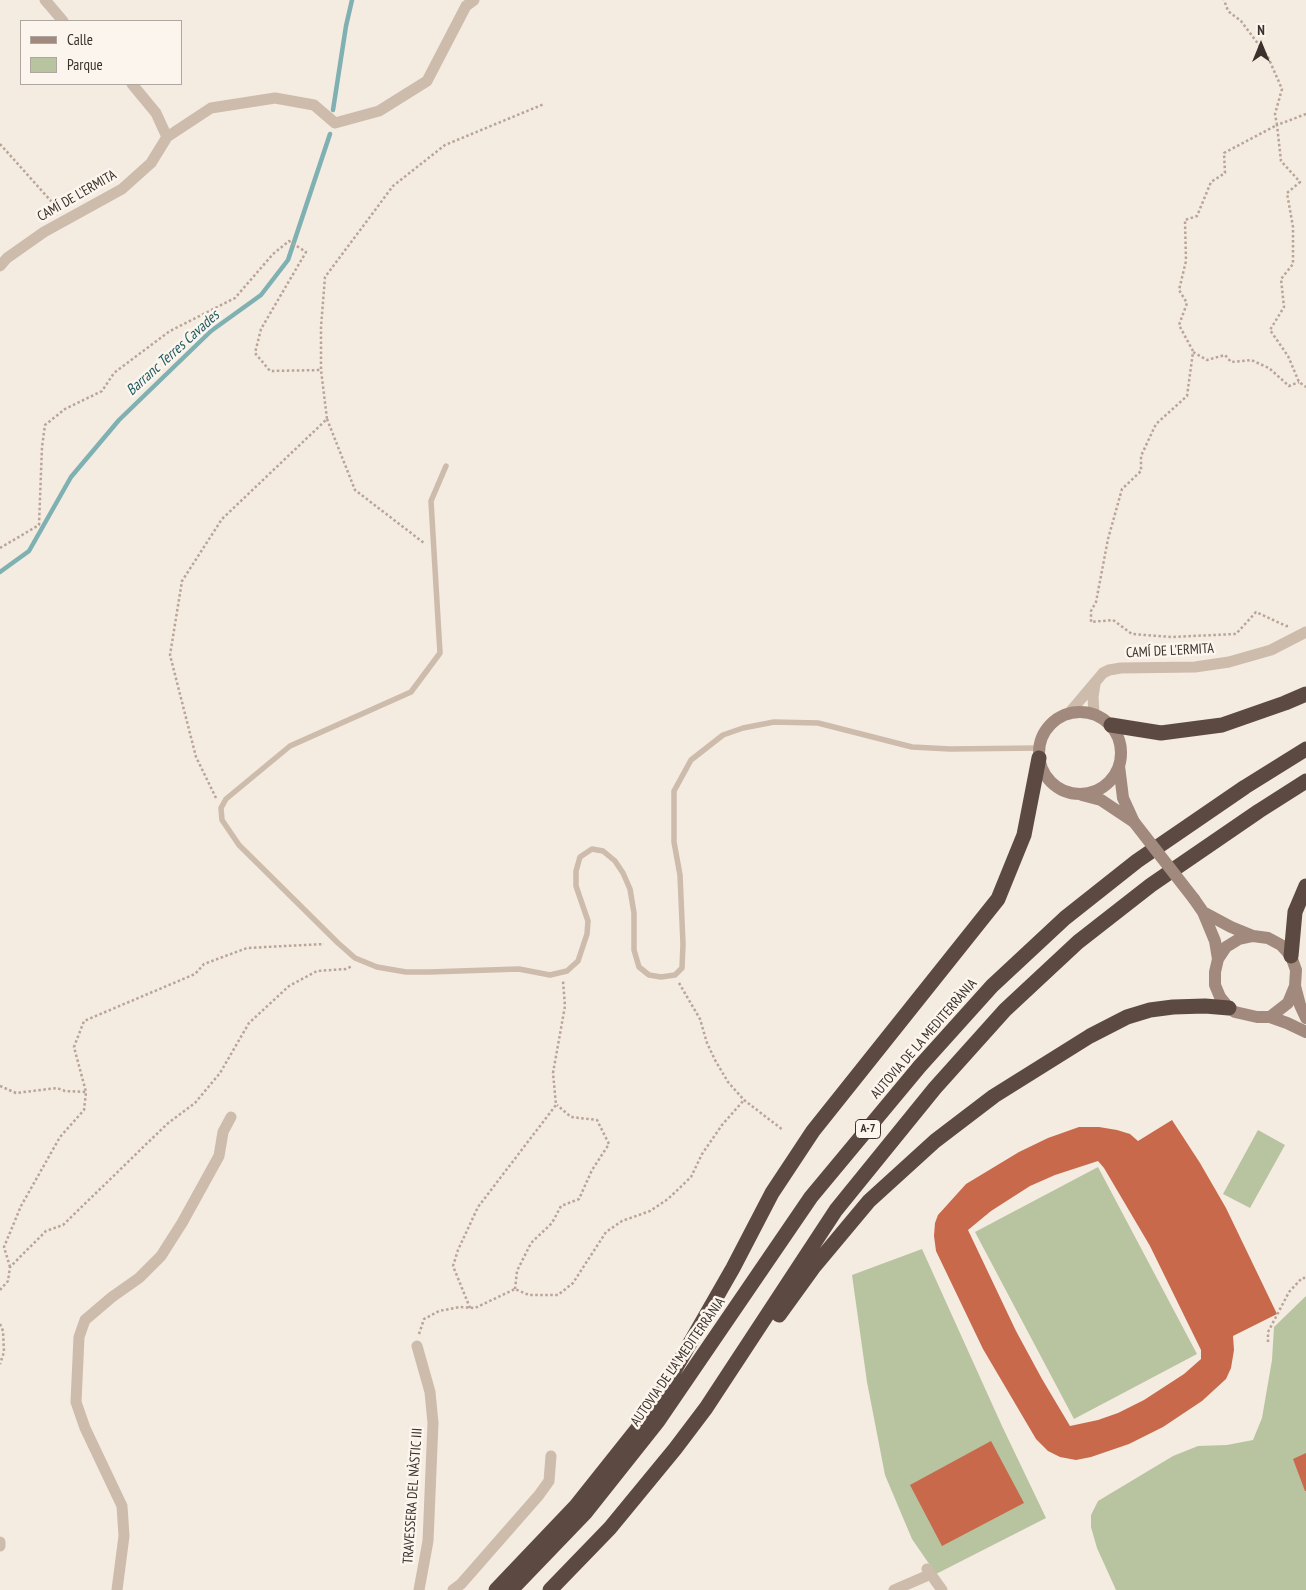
<!DOCTYPE html>
<meta charset="utf-8">
<style>
body{margin:0}
#map{position:relative;width:1306px;height:1590px;overflow:hidden;background:#f4ebe1;font-family:"PT Sans Narrow",sans-serif}
canvas{display:block}
.legend{position:absolute;left:20px;top:20px;width:162px;height:65px;box-sizing:border-box;background:#fbf5ee;border:1px solid #aea6a0;margin:0;padding:6px 9px;list-style:none;font-size:15px;color:#3b302b}
.legend li{display:flex;align-items:center;gap:10px;height:25px}
.legend b{width:25px;border:1px solid #aea6a0}
.north{position:absolute;left:1236px;top:20px;width:50px;height:50px;-webkit-text-stroke:4px #fbf5ee;paint-order:stroke;rotate:0deg;font-size:14px;font-weight:700;line-height:20px;text-align:center;color:#3b302b}
.north::after{content:'';display:block;margin:auto;width:18px;height:22px;background:#3b302b;clip-path:polygon(50% 0,100% 100%,50% 72%,0 100%)}
</style>
<div id="map">
<canvas width="1306" height="1590"></canvas>
<ul class="legend">
<li><b style="height:6px;background:#a18a7d"></b>Calle</li>
<li><b style="height:14px;background:#b8c4a0"></b>Parque</li>
</ul>
<div class="north">N</div>
</div>
<script>
const g = document.querySelector('canvas').getContext('2d');
g.lineJoin = 'round';
function fill(path, color) { g.fillStyle = color; g.fill(path, 'evenodd'); }
const shape = rows => new Path2D(rows.map(r => 'M' + r).join(''));
function strokePath(path, color, width, dash) { g.strokeStyle = color; g.lineWidth = width; g.lineCap = dash ? 'butt' : 'round'; g.setLineDash(dash || []); g.stroke(path); }
function drawText(font, color, halo, rows, align = 'center') {
  g.font = font + ' "PT Sans Narrow",sans-serif'; g.lineWidth = 5; g.setLineDash([]); g.textBaseline = 'middle'; g.strokeStyle = halo; g.fillStyle = color; for (const [text, x, y, turn = 0] of rows) {
    g.save(); g.translate(x, y); g.rotate((+turn || 0) * Math.PI / 180); g.textAlign = isNaN(turn) ? turn : align; if (halo) g.strokeText(text, 0, 0); g.fillText(text, 0, 0); g.restore();
  }
}
fill(shape([
 [1258,1130,1285,1145,1250,1208,1223,1194],
 [1098,1167,1197,1354,1074,1419,975,1232],
 [922,1249,1002,1426,1046,1518,936,1574,912,1539,885,1475,867,1382,852,1275],
 [1306,1296,1306,1590,1116,1590,1097,1548,1091,1527,1091,1515,1098,1501,1173,1456,1198,1446,1227,1445,1253,1440,1262,1418,1272,1360,1274,1327]
]), '#b8c4a0');
strokePath(shape([
 [333,110,346,26,352,0],
 [0,572,29,551,71,477,119,420,211,331,261,295,288,260,330,134]
]), '#7fb0b2', 4.5);
fill(shape([
 [1172,1120,1200,1163,1226,1208,1277,1314,1233,1336,1234,1350,1231,1368,1226,1379,1202,1401,1163,1427,1129,1444,1091,1457,1076,1460,1060,1457,1048,1451,1036,1439,983,1349,936,1251,934,1236,935,1223,938,1215,966,1184,1019,1152,1048,1138,1079,1127,1099,1127,1117,1130,1130,1134,1138,1141],
 [1098,1161,1104,1168,1150,1246,1201,1350,1201,1359,1184,1374,1144,1400,1118,1413,1098,1420,1070,1426,1042,1379,1016,1331,968,1230,991,1211,1030,1186,1055,1175],
 [991,1441,1024,1503,942,1546,910,1485],
 [1306,1453,1306,1491,1305,1491,1293,1459]
]), '#c8694b');
strokePath(shape([
 [1306,114,1277,125,1281,161,1300,182,1287,193,1293,227,1293,264,1281,279,1284,307,1270,330,1288,356,1299,382,1306,387],
 [0,144,59,210],
 [1193,351,1179,325,1187,303,1179,290,1186,261,1185,220,1197,216,1211,182,1225,173,1224,153,1277,125,1275,114,1282,89,1268,57,1241,21,1228,11,1224,0],
 [327,419,355,490,424,543],
 [0,548,39,525,42,447,45,425,65,409,102,391,114,373,170,331,235,298,273,254,289,241,306,252,261,329,255,353,270,371,321,370],
 [1288,626,1286,626,1256,612,1236,634,1171,637,1132,634,1113,620,1091,622,1091,611,1096,602,1108,539,1122,489,1141,471,1141,456,1156,424,1187,396,1193,352,1207,360,1225,355,1231,362,1251,360,1269,368,1289,386,1299,382],
 [216,798,196,757,170,655,182,581,222,519,327,419,321,370,321,327,325,277,393,186,445,145,544,104],
 [679,983,700,1019,707,1043,715,1060,728,1082,744,1100,783,1130],
 [0,1086,16,1093,57,1088,65,1091,86,1092],
 [10,1267,4,1247,21,1206,60,1137,84,1110,86,1092,74,1047,84,1021,195,974,204,964,247,948,324,944],
 [515,1289,517,1271,531,1243,552,1223,561,1206,579,1199,592,1170,609,1144,597,1120,571,1117,557,1105],
 [0,1290,8,1281,10,1267,46,1231,63,1225,167,1124,195,1103,220,1073,249,1023,289,986,317,971,346,969,352,966],
 [470,1308,453,1266,458,1250,478,1207,556,1105,553,1073,565,1006,563,981],
 [0,1324,3,1331,4,1352,0,1364],
 [419,1334,424,1319,439,1311,460,1307,475,1308,515,1289,529,1295,558,1295,573,1283,606,1232,622,1221,650,1211,668,1199,691,1177,702,1154,722,1125,744,1100],
 [1268,1342,1268,1332,1289,1292,1302,1278,1306,1278]
]), '#b9a596', 2.5, [2.5, 2.5]);
strokePath(shape([
 [446,466,431,501,440,653,411,692,290,746,226,799,221,808,222,820,239,845,338,943,355,958,377,967,406,972,429,972,519,969,550,975,567,971,578,961,587,934,588,921,576,886,576,871,580,857,592,849,603,851,615,861,623,873,630,889,634,913,634,950,639,967,649,975,661,977,675,975,682,968,683,944,680,875,674,842,674,791,691,760,723,735,743,728,774,722,818,723,912,747,950,749,1039,748]
]), '#cdbbac', 5.5);
strokePath(shape([
 [45,0,63,21],
 [132,84,156,113,167,137],
 [0,266,7,258,44,232,122,189,151,163,167,137,211,108,275,98,314,105,335,123,379,111,427,81,466,6,474,0],
 [1070,712,1103,673,1109,670,1121,668,1195,667,1229,662,1271,650,1306,632],
 [1094,714,1093,697,1095,684],
 [417,1346,430,1392,433,1423,428,1541,419,1590],
 [0,1542,0,1546],
 [927,1569,942,1590],
 [117,1590,124,1536,122,1506,85,1428,76,1402,79,1337,85,1320,112,1297,139,1278,161,1256,182,1223,219,1156,223,1132,231,1117],
 [453,1590,461,1584,539,1495,549,1481,551,1456],
 [894,1590,931,1574]
]), '#cdbbac', 11);
strokePath(shape([
 '1039 753a41 41 0 1 1 82 0a41 41 0 1 1-82 0Z',
 [1119,766,1123,798,1133,820],
 [1082,795,1101,800,1134,822],
 [1194,899,1203,912,1215,941,1218,959],
 [1203,912,1231,927,1253,936],
 [1253,936,1268,938,1281,945,1291,956,1296,970,1295,986,1288,1003,1270,1017,1257,1017,1235,1012,1229,1008,1220,997,1215,985,1215,972,1218,959,1226,947,1239,939,1253,936],
 [1295,986,1300,1005,1306,1018],
 [1270,1017,1287,1023,1306,1032]
]), '#a18a7d', 12);
strokePath(shape([
 [1111,725,1161,733,1222,725,1285,703,1306,694],
 [1291,956,1295,912,1306,886],
 [779,1315,813,1268,869,1201,935,1141,994,1096,1090,1036,1127,1017,1150,1010,1173,1007,1205,1006,1229,1008],
 [496,1590,576,1506,650,1413,733,1268,772,1193,813,1131,998,899,1024,835,1039,758],
 [511,1590,585,1513,658,1421,811,1197,920,1066,992,986,1065,918,1137,861,1245,787,1306,749],
 [550,1590,610,1528,675,1449,706,1408,836,1210,935,1088,1005,1010,1078,942,1151,885,1259,811,1306,781]
]), '#5c4a42', 15);
strokePath(shape([
 [1134,822,1194,899]
]), '#a18a7d', 12);
for (const [x, y, w] of [
 [868,1129,25]
]) { const box = new Path2D(); box.roundRect(x - w / 2, y - 9.5, w, 19, 4); g.fillStyle = '#fbf5ee'; g.fill(box); strokePath(box, '#3b302b', 1); }
drawText('bold 12px', '#3b302b', null, [
 ["A-7",868,1129]
]);
drawText('14px', '#3b302b', '#fbf5ee', [
 ["CAMÍ DE L'ERMITA",77,196,-30],
 ["CAMÍ DE L'ERMITA",1170,651,-3],
 ["AUTOVIA DE LA MEDITERRÀNIA",924,1039,-49],
 ["AUTOVIA DE LA MEDITERRÀNIA",678,1362,-55],
 ["TRAVESSERA DEL NÀSTIC III",413,1496,-86]
]);
drawText('italic 15px', '#1f5a5e', '#fbf5ee', [
 ["Barranc Terres Cavades",173,353,-42]
]);
</script>
